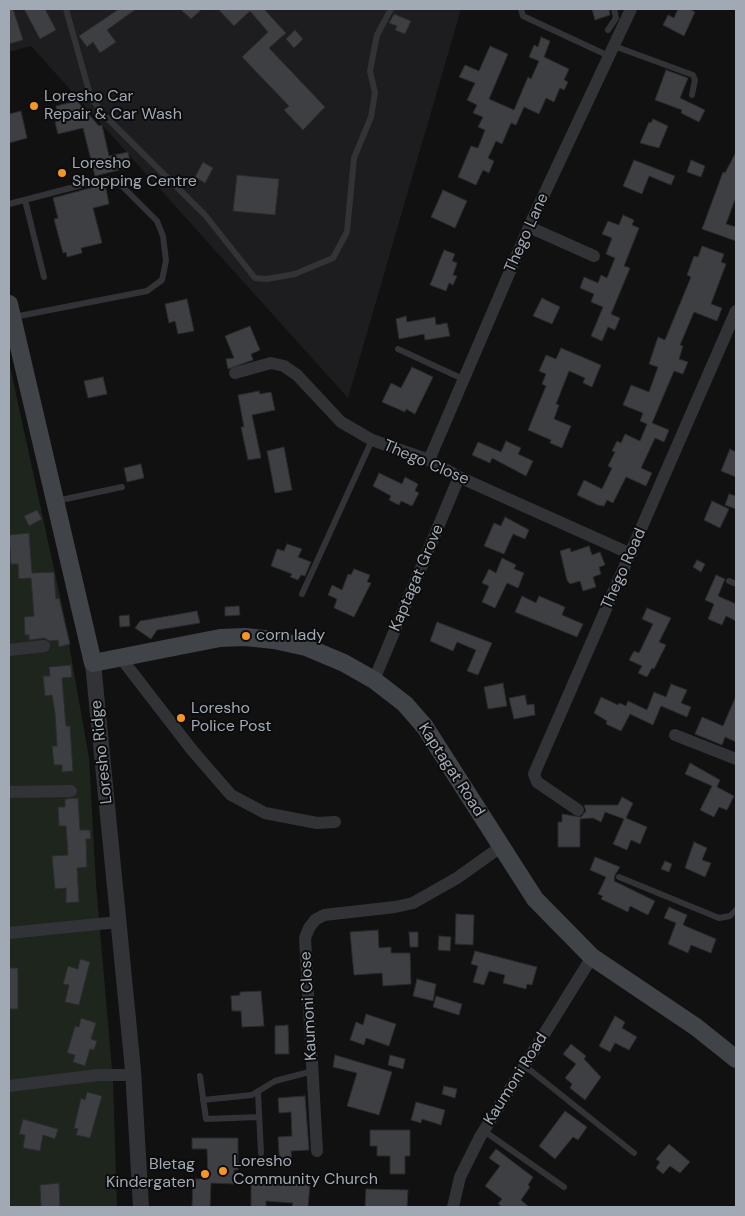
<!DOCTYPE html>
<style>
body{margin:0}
#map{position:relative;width:745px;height:1216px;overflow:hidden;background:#111112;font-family:"DM Sans",sans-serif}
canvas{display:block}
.frame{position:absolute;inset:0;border:10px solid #a1a9b4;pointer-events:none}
</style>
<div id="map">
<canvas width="745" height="1216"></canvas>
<div class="frame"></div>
</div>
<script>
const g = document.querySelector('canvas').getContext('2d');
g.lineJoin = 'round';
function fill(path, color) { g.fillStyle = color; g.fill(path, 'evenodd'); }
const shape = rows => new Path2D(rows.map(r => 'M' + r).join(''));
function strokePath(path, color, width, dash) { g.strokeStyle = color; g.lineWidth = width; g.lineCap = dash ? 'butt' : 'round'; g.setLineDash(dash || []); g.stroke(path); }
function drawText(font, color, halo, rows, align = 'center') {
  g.font = font + ' "DM Sans",sans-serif'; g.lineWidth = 4; g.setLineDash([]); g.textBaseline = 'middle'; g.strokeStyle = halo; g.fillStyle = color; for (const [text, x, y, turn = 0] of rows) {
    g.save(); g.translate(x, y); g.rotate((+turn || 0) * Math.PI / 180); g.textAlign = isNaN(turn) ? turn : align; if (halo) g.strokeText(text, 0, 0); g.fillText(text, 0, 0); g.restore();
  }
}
fill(shape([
 [9,9,461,9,348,398,31,46,9,52]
]), '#1d1d1f');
fill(shape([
 [9,362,63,610,89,758,96,884,113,1081,117,1207,9,1207]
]), '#1d251d');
const building = shape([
 [9,9,13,9,23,40,9,44,9,9],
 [24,9,45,9,56,30,40,39,24,9],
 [119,9,136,9,107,30,116,42,100,53,93,42,87,47,79,36,119,9],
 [180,9,202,9,191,19,180,9],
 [218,9,264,9,286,33,269,48,325,107,303,130,284,110,289,106,242,57,268,32,250,11,234,26,218,9],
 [592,9,609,9,610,15,595,20,592,9],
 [678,9,689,9,695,12,684,36,663,25,668,15,674,18,678,9],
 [394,14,411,21,405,34,395,30,397,26,389,23,394,14],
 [295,30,303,39,294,48,286,39,295,30],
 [541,37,550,41,544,57,569,69,564,80,568,82,564,90,560,88,554,102,546,98,539,114,524,107,516,125,511,123,502,144,496,141,488,158,494,161,489,173,483,170,476,185,458,177,471,146,478,148,485,130,478,127,483,117,473,113,477,105,467,100,475,83,459,77,465,65,479,71,490,46,508,54,489,99,514,110,528,77,531,79,539,61,529,57,534,45,538,47,541,37],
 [666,70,688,78,680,98,705,110,699,122,681,113,682,110,655,100,666,70],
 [77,101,99,126,102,125,109,156,128,152,131,167,95,176,83,128,58,134,55,122,59,121,56,106,77,101],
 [21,111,27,138,9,143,9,114,21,111],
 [653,119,668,126,659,148,640,143,649,122,651,123,653,119],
 [736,152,736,197,726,224,736,227,736,241,702,229,723,172,725,173,736,152],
 [634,160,675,176,671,185,649,176,642,194,623,186,634,160],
 [691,160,705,166,701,177,687,172,691,160],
 [203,162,213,168,205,183,195,177,203,162],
 [237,175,279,179,275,215,233,211,237,175],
 [105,184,109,204,93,208,102,243,81,248,82,253,67,257,66,252,63,253,54,219,58,218,53,198,105,184],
 [443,190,467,201,455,228,431,217,443,190],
 [623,215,634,220,632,225,639,228,624,266,630,268,611,314,620,318,615,330,608,327,602,341,591,336,603,307,591,302,594,294,580,288,584,277,598,283,601,275,607,278,615,258,606,254,612,238,602,234,608,221,619,225,623,215],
 [702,246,724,254,721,262,726,264,711,304,722,308,717,321,694,312,680,345,683,346,679,359,688,362,683,374,674,371,652,423,669,430,664,442,655,438,641,468,652,473,646,486,626,477,613,503,607,500,604,506,598,505,577,495,584,480,602,489,612,468,608,466,615,452,612,451,617,441,621,443,625,434,640,441,647,424,640,421,643,413,623,405,631,385,649,392,658,367,649,364,658,337,665,340,691,277,687,275,694,256,698,257,702,246],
 [444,250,455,254,452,261,457,263,453,275,457,276,453,285,449,283,446,291,430,285,444,250],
 [542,298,560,307,552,324,533,316,542,298],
 [187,299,194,331,178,334,175,321,169,323,165,304,187,299],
 [406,316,407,322,435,317,436,325,447,323,450,336,425,340,424,334,399,339,396,319,406,316],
 [250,326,260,350,251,354,253,360,228,369,226,359,234,358,225,336,250,326],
 [561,348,601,365,592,387,583,383,585,378,569,371,556,404,559,405,554,419,571,426,562,448,550,443,551,440,528,430,546,386,542,384,546,374,539,371,546,355,556,359,561,348],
 [412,367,433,377,415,414,406,409,405,412,382,402,391,383,401,388,412,367],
 [103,377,107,394,88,398,84,381,103,377],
 [259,391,260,394,271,392,275,410,252,415,261,458,248,460,241,427,244,427,238,395,259,391],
 [506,441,521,448,518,454,533,461,526,476,492,458,490,463,472,455,478,442,501,452,506,441],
 [284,447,292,490,275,493,267,451,284,447],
 [730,449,736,452,736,477,721,471,730,449],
 [141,464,144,478,127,482,124,468,141,464],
 [379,473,402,484,405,477,418,484,415,491,419,493,412,506,401,501,399,505,389,500,391,496,373,486,379,473],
 [729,494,736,496,736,509,725,505,729,494],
 [712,501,729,509,720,528,704,520,712,501],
 [37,510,42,519,29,526,24,516,37,510],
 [505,517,529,530,525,539,513,534,504,554,484,546,494,523,501,526,505,517],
 [29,533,32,573,54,572,56,599,59,598,70,644,59,647,58,640,50,641,44,638,29,640,29,635,25,635,24,617,34,616,31,578,19,579,18,564,11,564,9,535,29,533],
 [287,544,302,549,298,557,311,562,305,576,301,575,298,580,290,577,292,574,271,566,277,549,284,551,287,544],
 [589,546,592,555,600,552,605,565,599,567,601,574,593,577,596,587,583,591,580,581,570,584,567,580,560,551,570,548,571,552,589,546],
 [502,558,516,565,514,569,524,573,518,588,507,583,495,608,482,602,489,586,482,583,489,569,496,573,502,558],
 [697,560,705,564,701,572,693,567,697,560],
 [354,569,370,575,367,582,371,583,354,617,334,608,337,599,328,595,332,585,342,590,348,574,351,575,354,569],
 [716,575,725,579,718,596,736,604,736,621,726,616,722,625,708,619,714,604,705,600,716,575],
 [522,596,536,603,539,596,565,607,562,615,583,624,577,637,515,612,522,596],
 [239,606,240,615,225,616,225,607,239,606],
 [647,608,671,618,659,642,666,645,654,669,652,668,647,677,638,673,642,666,629,660,634,651,639,653,653,624,642,619,647,608],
 [197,611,200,623,157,630,151,639,135,628,140,621,197,611],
 [129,615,130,626,120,627,119,616,129,615],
 [437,622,492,643,478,675,467,671,476,650,457,642,453,651,430,641,437,622],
 [71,665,72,677,62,678,66,726,70,726,73,771,62,772,62,765,54,765,52,746,57,746,55,713,52,695,45,696,43,676,50,676,49,667,71,665],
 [503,683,507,706,488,709,484,687,503,683],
 [671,684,687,690,681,703,691,707,687,717,661,706,653,725,630,714,621,731,606,724,607,721,594,713,601,697,618,705,619,703,626,706,628,701,647,710,654,692,666,697,671,684],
 [525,695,527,705,534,704,535,715,514,719,509,698,525,695],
 [736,696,736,742,725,737,722,745,695,734,702,717,723,726,736,696],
 [690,763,720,780,717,787,734,796,727,810,719,807,714,817,700,810,712,786,685,774,690,763],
 [622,797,633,803,626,818,647,827,640,844,631,840,627,850,613,844,624,819,605,812,601,822,593,818,580,819,580,847,558,847,558,822,562,822,562,814,581,817,586,811,584,805,618,805,622,797],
 [78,798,80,830,90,830,91,839,86,839,87,867,77,868,79,902,66,903,66,888,55,889,52,856,68,855,66,826,59,826,58,807,65,807,65,799,78,798],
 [694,842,707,848,702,860,711,863,705,877,685,868,694,842],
 [595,857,620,867,615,875,614,881,655,901,648,915,630,906,628,912,601,899,603,896,598,894,606,877,590,870,595,857],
 [665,861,672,864,669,872,661,869,665,861],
 [669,907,687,915,683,925,716,939,711,953,691,945,688,953,668,944,676,923,664,918,669,907],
 [456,914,474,915,473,945,455,944,456,914],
 [378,930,379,948,391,947,391,953,410,953,411,984,383,986,382,973,354,975,350,932,378,930],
 [409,932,418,932,418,947,410,947,409,932],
 [439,936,451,937,450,951,438,950,439,936],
 [475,951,537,967,532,985,527,984,526,989,503,983,505,975,489,971,484,985,473,982,478,966,471,964,475,951],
 [80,959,90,962,79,1005,65,1002,69,985,63,984,68,966,78,969,80,959],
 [9,968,18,968,18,1009,9,1009,9,968],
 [417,979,436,984,433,1001,413,996,417,979],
 [261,991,264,1026,242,1027,241,1011,232,1011,231,996,240,995,240,992,261,991],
 [436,996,462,1004,459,1015,433,1007,436,996],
 [366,1014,396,1024,389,1046,366,1038,364,1045,350,1040,356,1022,363,1025,366,1014],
 [615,1016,625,1022,622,1028,637,1037,629,1050,615,1043,610,1052,599,1046,615,1016],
 [81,1018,96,1023,91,1039,97,1041,94,1050,90,1049,85,1066,73,1062,75,1055,67,1053,75,1026,79,1027,81,1018],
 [288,1025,289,1054,275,1054,275,1026,288,1025],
 [571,1044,586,1056,584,1059,601,1077,585,1100,570,1088,572,1084,565,1078,576,1064,563,1054,571,1044],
 [335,1055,392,1072,379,1115,347,1106,357,1073,333,1067,335,1055],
 [390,1055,405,1059,403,1069,388,1065,390,1055],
 [444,1086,457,1089,455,1098,442,1094,444,1086],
 [87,1092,102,1096,90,1138,76,1135,78,1129,74,1128,81,1098,85,1100,87,1092],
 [305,1096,309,1150,291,1151,292,1166,280,1167,278,1137,292,1136,291,1112,279,1113,278,1098,305,1096],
 [416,1102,445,1110,441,1125,422,1119,421,1123,411,1120,416,1102],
 [565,1111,587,1127,578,1140,573,1137,555,1159,539,1146,565,1111],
 [23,1119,58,1129,55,1139,43,1135,40,1151,23,1148,25,1135,19,1134,23,1119],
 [370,1130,410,1130,410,1156,405,1156,405,1174,390,1174,390,1156,377,1156,377,1146,370,1146,370,1130],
 [192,1138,238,1138,238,1170,234,1170,234,1184,211,1183,210,1207,192,1207,193,1179,208,1179,207,1149,192,1149,192,1138],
 [669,1144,690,1162,680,1173,670,1166,663,1174,656,1168,660,1162,656,1159,669,1144],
 [496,1149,533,1177,528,1185,530,1187,521,1200,529,1207,503,1207,498,1204,502,1199,485,1186,500,1166,489,1158,496,1149],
 [251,1181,310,1184,308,1207,292,1207,293,1203,266,1201,266,1207,251,1207,251,1181],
 [59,1183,60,1207,41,1207,40,1185,59,1183],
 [366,1189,408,1190,407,1207,365,1207,366,1189]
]);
fill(building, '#3d3f42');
strokePath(building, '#2b2b2e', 1);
strokePath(shape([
 [66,9,91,98,105,116,205,215,255,278,267,279,295,274,333,258,347,232,354,158,371,117,375,93,370,71,377,35,391,9],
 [521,9,523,16,609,56],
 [608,30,616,18,614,9],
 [614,46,693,75,695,80,692,95],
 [25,200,44,277],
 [9,204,105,179,116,180,157,221,163,236,166,261,162,280,147,291,14,317],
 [398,349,463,379],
 [56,501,122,487],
 [729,581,736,584],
 [302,594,372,440],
 [619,877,719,918,730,916,736,910],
 [525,1066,634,1153],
 [200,1076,206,1119,259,1117],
 [258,1092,261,1153],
 [203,1100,252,1095,275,1081,313,1071],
 [484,1131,564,1187]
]), '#323337', 6);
strokePath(shape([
 [529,227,594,256],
 [235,373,271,363,284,366,297,375,341,422,372,440,429,460,459,477,631,554],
 [429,460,532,220,631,9],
 [9,650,44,646],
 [121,658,192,750,231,795,265,813,317,823,335,822],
 [374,680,459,477],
 [675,735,736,759],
 [9,792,71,791],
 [578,810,537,782,534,774,736,311],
 [9,933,118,922],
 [9,1086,98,1075,133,1075],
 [317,1151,305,938,309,928,315,920,324,915,395,907,413,903,457,878,502,846],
 [453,1207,460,1177,480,1137,592,957]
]), '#323337', 12);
strokePath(shape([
 [93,663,133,1070,141,1207]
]), '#323337', 16);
strokePath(shape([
 [9,304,93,663,220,638,245,637,274,640,306,647,344,663,374,680,405,704,425,727,535,899,592,957,696,1027,736,1059]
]), '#404347', 18);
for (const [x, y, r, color] of [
 [34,106,5,"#f79524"],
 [62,173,5,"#f79524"],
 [246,636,5,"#f79524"],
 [181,718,5,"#f79524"],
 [223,1171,5,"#f79524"],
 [205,1174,5,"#f79524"]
]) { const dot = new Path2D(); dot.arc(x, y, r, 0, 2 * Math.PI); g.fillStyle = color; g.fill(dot); strokePath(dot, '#0c0c0d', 2); }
drawText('16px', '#a1a9b4', '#0c0c0d', [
 ["Loresho Car",44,97],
 ["Repair & Car Wash",44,115],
 ["Loresho",72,164],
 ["Shopping Centre",72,182],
 ["corn lady",256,636],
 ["Loresho",191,709],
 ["Police Post",191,727],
 ["Loresho",233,1162],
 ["Community Church",233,1180],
 ["Bletag",195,1165,"right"],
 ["Kindergaten",195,1183,"right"]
], 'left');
drawText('16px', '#a1a9b4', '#0c0c0d', [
 ["Thego Lane",527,233,-66],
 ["Thego Close",426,463,23],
 ["Thego Road",624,569,-66],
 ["Kaptagat Grove",417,578,-67],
 ["Loresho Ridge",102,752,-96],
 ["Kaptagat Road",451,770,57],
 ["Kaumoni Close",309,1006,-93],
 ["Kaumoni Road",516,1079,-58]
]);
</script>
